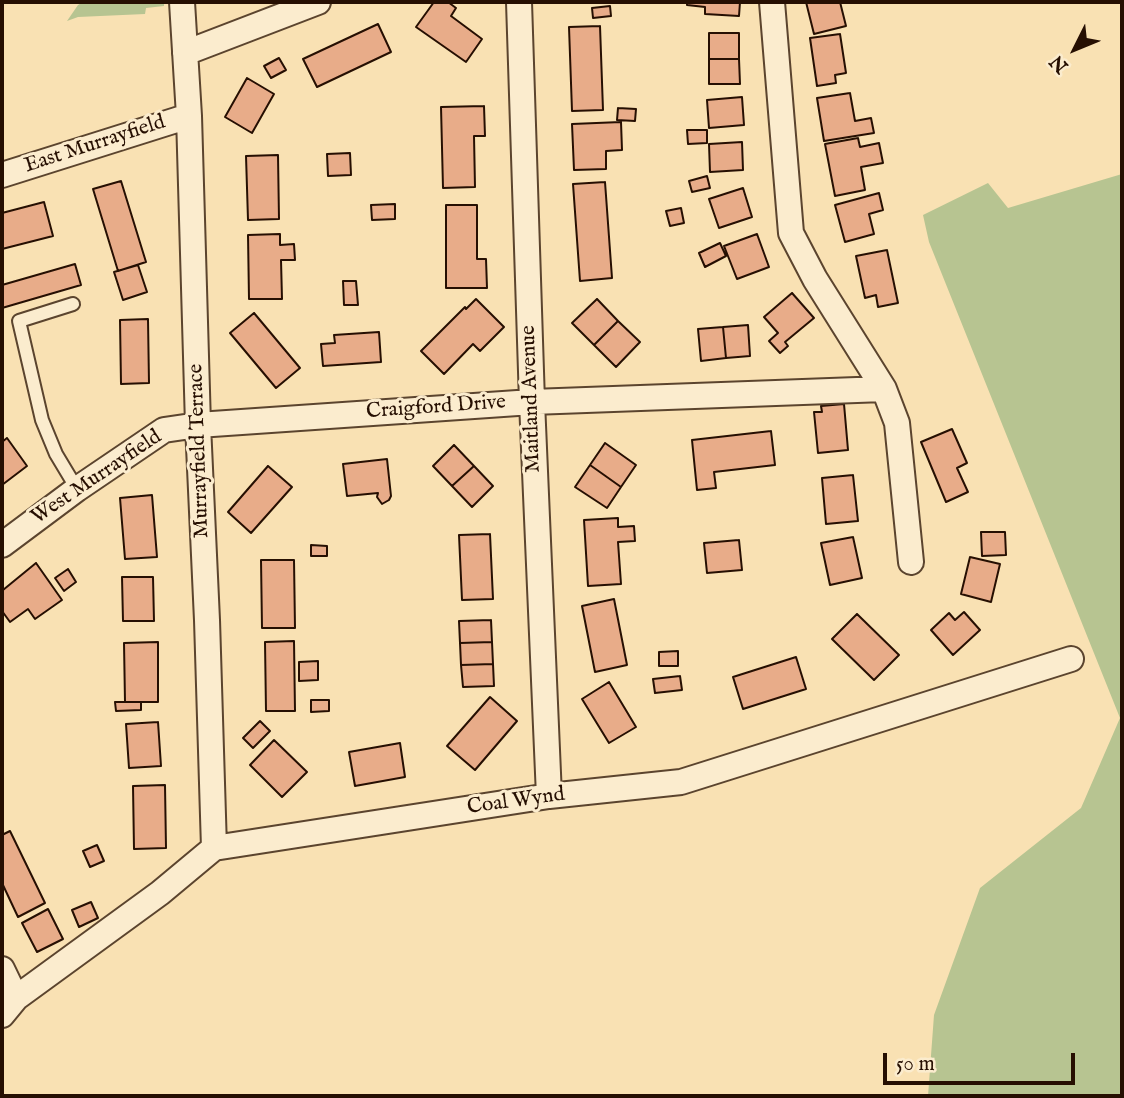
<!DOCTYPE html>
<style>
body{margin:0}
#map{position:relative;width:1124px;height:1098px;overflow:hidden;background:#f9e1b3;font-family:"IM FELL English",serif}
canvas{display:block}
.frame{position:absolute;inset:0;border:4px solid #260f02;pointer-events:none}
.north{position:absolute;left:1040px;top:14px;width:70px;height:70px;-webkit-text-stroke:5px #fbecce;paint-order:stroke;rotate:227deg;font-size:19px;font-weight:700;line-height:28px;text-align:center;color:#260f02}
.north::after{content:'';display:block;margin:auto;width:24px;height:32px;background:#260f02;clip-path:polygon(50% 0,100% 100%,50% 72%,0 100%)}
.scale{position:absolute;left:883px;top:1053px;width:192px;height:32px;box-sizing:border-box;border:4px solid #260f02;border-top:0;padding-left:9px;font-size:21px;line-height:24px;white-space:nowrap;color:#260f02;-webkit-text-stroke:5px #fbecce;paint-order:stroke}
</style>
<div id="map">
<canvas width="1124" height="1098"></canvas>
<div class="frame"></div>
<div class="north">N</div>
<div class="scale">50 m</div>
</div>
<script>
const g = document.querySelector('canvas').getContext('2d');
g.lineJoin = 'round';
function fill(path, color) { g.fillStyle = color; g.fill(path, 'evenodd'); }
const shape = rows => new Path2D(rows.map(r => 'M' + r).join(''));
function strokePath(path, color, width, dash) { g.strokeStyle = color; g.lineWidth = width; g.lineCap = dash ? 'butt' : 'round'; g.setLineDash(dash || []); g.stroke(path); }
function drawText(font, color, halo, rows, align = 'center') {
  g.font = font + ' "IM FELL English",serif'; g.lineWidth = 6; g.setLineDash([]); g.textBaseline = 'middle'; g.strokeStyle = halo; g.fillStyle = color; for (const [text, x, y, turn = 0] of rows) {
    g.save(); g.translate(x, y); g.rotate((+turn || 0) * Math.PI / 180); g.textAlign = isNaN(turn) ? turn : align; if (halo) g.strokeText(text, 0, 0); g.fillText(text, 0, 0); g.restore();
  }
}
fill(shape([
 [83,2,164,2,164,6,146,8,145,14,78,17,67,21,78,5],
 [1122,174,1122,1096,928,1096,934,1015,980,888,1081,808,1120,718,929,242,923,215,988,183,1008,208]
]), '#b7c491');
const building = shape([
 [434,2,448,2,456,8,451,16,482,39,466,62,416,27,434,2],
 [687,2,740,2,739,16,705,14,705,7,687,5,687,2],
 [806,2,840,2,846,26,814,34,806,2],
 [610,6,611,16,593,18,592,8,610,6],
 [378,24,391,52,317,87,303,59,378,24],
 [600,26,603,110,572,111,569,27,600,26],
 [709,33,739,33,739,59,709,59,709,33],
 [840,34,846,73,835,75,836,83,817,86,810,38,840,34],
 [279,58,286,70,271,78,264,66,279,58],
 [709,59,739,59,740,84,709,84,709,59],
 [247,78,274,94,252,133,225,117,247,78],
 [850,93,855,121,871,118,874,133,824,141,817,98,850,93],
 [742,97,744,125,709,128,707,100,742,97],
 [484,106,485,136,474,136,475,187,443,188,441,107,484,106],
 [618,108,636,109,635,121,617,120,618,108],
 [621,122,622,150,606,151,606,169,574,170,572,124,621,122],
 [687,130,707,130,707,143,688,144,687,130],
 [858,138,860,147,879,143,883,163,861,167,865,190,835,196,825,144,858,138],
 [742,142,743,170,710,172,709,144,742,142],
 [350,153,351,175,328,176,327,154,350,153],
 [278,155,279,219,248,220,246,156,278,155],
 [707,176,710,188,692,192,689,181,707,176],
 [121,181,146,262,118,271,93,189,121,181],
 [605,182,612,278,580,281,573,184,605,182],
 [743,188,752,217,719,228,709,199,743,188],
 [879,193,883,210,869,214,874,234,845,242,835,205,879,193],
 [44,202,53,236,2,249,2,213,44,202],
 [395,204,395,219,372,220,371,205,395,204],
 [446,205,477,205,477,259,486,259,487,288,446,288,446,205],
 [681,208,684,223,670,226,666,211,681,208],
 [280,234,280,245,294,244,295,260,281,260,282,299,249,299,248,235,280,234],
 [757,234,769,267,737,279,724,246,757,234],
 [720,243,726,256,705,267,699,253,720,243],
 [887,250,898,303,878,307,876,295,865,298,856,256,887,250],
 [75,264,81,285,2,308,2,285,75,264],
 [138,265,147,292,123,300,114,272,138,265],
 [343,281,356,281,358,305,344,305,343,281],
 [792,293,814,318,785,342,788,346,780,353,769,341,778,333,764,317,792,293],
 [476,299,504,327,480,351,473,344,444,374,421,351,465,307,466,309,476,299],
 [597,299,618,321,594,345,572,323,597,299],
 [254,313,300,368,276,388,230,333,254,313],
 [148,319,149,383,121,384,120,320,148,319],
 [618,321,640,342,616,367,594,345,618,321],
 [748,325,750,356,726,358,723,327,748,325],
 [723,327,726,358,701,361,698,329,723,327],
 [379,332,381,362,323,366,321,344,335,343,334,335,379,332],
 [844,404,848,450,818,453,814,412,822,412,821,406,844,404],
 [952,429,967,463,957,468,968,492,946,502,921,442,952,429],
 [771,431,775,465,714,472,716,488,697,490,692,440,771,431],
 [7,438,27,466,2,485,2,442,7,438],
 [605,443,636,465,621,487,590,465,605,443],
 [454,445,474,466,452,486,433,466,454,445],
 [387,459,391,496,389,500,382,504,377,497,378,493,347,496,343,464,387,459],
 [590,465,621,487,607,508,575,487,590,465],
 [268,466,292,487,251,533,228,512,268,466],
 [474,466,493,486,472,507,452,486,474,466],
 [853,475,858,521,826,524,822,478,853,475],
 [152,495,157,557,125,559,120,498,152,495],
 [618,518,618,527,634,526,635,541,618,542,621,584,588,586,584,520,618,518],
 [981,532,1005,532,1006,555,982,556,981,532],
 [490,534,493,599,462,600,459,535,490,534],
 [853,537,862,578,830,585,821,543,853,537],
 [739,540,742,570,707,573,704,543,739,540],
 [311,545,327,546,327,556,311,556,311,545],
 [970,557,1000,564,991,602,961,594,970,557],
 [261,560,294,560,295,628,262,628,261,560],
 [36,563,62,600,35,619,28,609,10,622,2,611,3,590,36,563],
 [68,569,76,582,64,591,55,578,68,569],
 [122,577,153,577,154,621,123,621,122,577],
 [614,599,627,665,595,672,582,606,614,599],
 [964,612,980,630,953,655,931,630,949,613,955,620,964,612],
 [857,614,899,655,874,680,832,639,857,614],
 [491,620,492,642,460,643,459,621,491,620],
 [294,641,295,711,266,711,265,642,294,641],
 [158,642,158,702,125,702,124,643,158,642],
 [492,642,493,664,461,665,460,643,492,642],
 [678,651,678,666,659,666,659,652,678,651],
 [796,657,806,689,743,709,733,677,796,657],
 [318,661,318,680,299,681,299,662,318,661],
 [493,664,494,686,463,687,461,665,493,664],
 [680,676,682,690,655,693,653,679,680,676],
 [609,682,636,727,609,743,582,699,609,682],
 [490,697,517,721,475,770,447,746,490,697],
 [311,700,329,700,329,711,311,712,311,700],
 [115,702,141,702,141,710,116,711,115,702],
 [260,721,270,731,253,748,243,738,260,721],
 [158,722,161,766,129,768,126,724,158,722],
 [274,740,307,772,282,797,250,765,274,740],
 [400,743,405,777,355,786,349,752,400,743],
 [165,785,166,848,134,849,133,786,165,785],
 [10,831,45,903,18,917,2,883,2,835,10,831],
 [97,845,104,861,90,867,83,851,97,845],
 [91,902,98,918,79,927,72,910,91,902],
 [48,909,63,939,37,952,22,923,48,909]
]);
fill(building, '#e8ac89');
strokePath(building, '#260f02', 2);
const service = shape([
 [73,304,19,321,42,420,56,454,77,489]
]);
const minor = shape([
 [182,2,189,116,198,425,207,620,214,848],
 [519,2,532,402,549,796],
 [772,2,791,233,815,279,884,389,897,423,911,562],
 [185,53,318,2],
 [2,175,189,116],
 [2,545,77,489,164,430,198,425,532,402,884,389],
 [2,969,16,998],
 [2,1015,16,998,160,893,214,848,549,796,681,782,1071,659]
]);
strokePath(service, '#5b442e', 16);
strokePath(minor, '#5b442e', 28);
strokePath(service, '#fbecce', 12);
strokePath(minor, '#fbecce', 24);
drawText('21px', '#260f02', '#fbecce', [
 ["East Murrayfield",95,145,-18],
 ["Maitland Avenue",532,399,-92],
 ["Craigford Drive",436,408,-4],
 ["Murrayfield Terrace",200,451,-92],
 ["West Murrayfield",97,478,-34],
 ["Coal Wynd",516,802,-8]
]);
</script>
